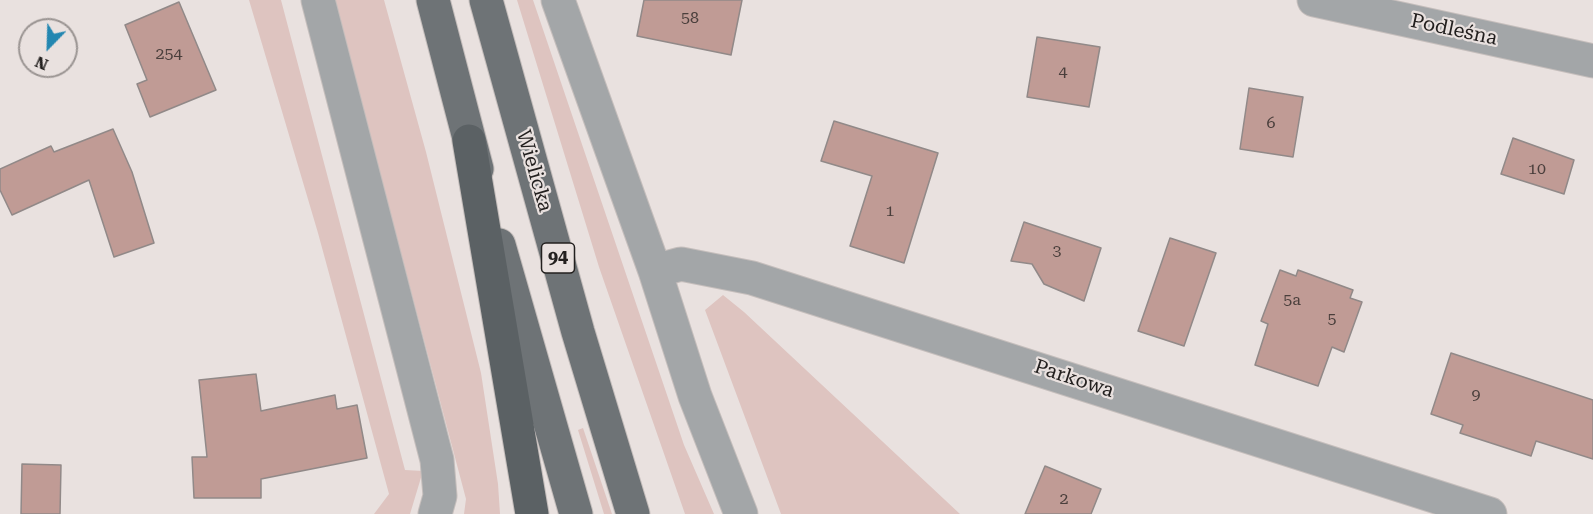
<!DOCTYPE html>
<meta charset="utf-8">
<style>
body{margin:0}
#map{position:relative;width:1593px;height:514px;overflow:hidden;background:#e9e1df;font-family:"Roboto Serif",serif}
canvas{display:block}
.north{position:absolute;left:18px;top:18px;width:60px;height:60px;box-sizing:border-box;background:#e9e1df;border:2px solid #9a9492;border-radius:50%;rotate:203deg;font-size:16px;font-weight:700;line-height:24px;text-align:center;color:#23201f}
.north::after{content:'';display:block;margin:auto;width:21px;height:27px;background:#2387b1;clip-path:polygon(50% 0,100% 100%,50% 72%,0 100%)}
</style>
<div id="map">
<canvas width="1593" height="514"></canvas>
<div class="north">N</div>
</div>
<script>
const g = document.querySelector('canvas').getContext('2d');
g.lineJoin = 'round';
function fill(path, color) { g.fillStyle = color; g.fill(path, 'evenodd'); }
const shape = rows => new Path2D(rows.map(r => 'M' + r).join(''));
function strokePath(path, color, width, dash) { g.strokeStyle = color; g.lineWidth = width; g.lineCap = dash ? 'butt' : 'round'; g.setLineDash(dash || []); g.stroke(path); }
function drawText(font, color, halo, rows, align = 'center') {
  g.font = font + ' "Roboto Serif",serif'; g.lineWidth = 4.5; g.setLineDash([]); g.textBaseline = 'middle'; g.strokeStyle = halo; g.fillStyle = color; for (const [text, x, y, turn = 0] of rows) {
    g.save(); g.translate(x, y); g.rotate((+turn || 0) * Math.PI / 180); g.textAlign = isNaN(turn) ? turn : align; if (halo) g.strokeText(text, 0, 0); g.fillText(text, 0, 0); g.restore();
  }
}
fill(shape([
 [249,0,281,0,405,470,423,471,410,514,374,514,389,494,318,233],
 [334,0,384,0,426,152,481,373,498,484,500,514,464,514,466,499],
 [517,0,533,0,684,445,714,514,685,514,599,267],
 [723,295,744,312,960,514,781,514,705,310],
 [583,428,612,514,604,514,578,430]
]), '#dec4c0');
const building = shape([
 [644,0,742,0,731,55,637,36,644,0],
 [179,2,216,90,150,117,137,84,147,80,125,25,179,2],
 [1037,37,1100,47,1089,107,1027,97,1037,37],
 [1249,88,1303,97,1293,157,1240,149,1249,88],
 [834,121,938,153,904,263,850,246,872,176,821,161,834,121],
 [113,129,132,172,154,243,114,257,89,180,12,215,0,190,0,169,51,146,54,152,113,129],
 [1513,138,1574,160,1564,194,1501,174,1513,138],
 [1024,222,1101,248,1084,301,1044,284,1032,264,1011,261,1024,222],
 [1170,238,1216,253,1184,346,1138,331,1170,238],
 [1280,270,1296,276,1298,270,1353,290,1350,298,1362,302,1344,352,1332,347,1318,386,1255,365,1268,324,1261,321,1280,270],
 [1451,353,1593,400,1593,459,1536,441,1531,456,1460,433,1463,425,1431,414,1451,353],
 [256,374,261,411,335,395,337,409,357,405,367,458,261,479,261,498,194,498,192,457,207,457,199,380,256,374],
 [22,464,61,465,60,514,21,514,22,464],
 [1045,466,1101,489,1091,514,1025,514,1045,466]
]);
fill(building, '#c09b95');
strokePath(building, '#918988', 1.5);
const street = shape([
 [318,0,437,460,440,496,435,514],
 [558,0,655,271,695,396,741,514],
 [1314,0,1593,61],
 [655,271,681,264,752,278,1490,514]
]);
const primary = shape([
 [433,0,477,169],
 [486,0,578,332,633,514],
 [499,245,576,514]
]);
const highway = shape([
 [469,141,532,514]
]);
strokePath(street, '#c5bebc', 35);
strokePath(primary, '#c5bebc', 35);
strokePath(highway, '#c5bebc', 35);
strokePath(street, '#a3a6a8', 33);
strokePath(primary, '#6e7376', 33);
strokePath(highway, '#5b6164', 33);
drawText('16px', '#4a3f3c', null, [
 ["58",690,18],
 ["254",169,54],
 ["4",1063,72],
 ["6",1271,123],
 ["10",1537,169],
 ["1",890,211],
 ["3",1057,251],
 ["5a",1292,300],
 ["5",1332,319],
 ["9",1476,395],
 ["2",1064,499]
]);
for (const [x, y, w] of [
 [558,258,33]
]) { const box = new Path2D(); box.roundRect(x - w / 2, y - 15, w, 30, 4.5); g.fillStyle = '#e9e1df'; g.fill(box); strokePath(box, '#23201f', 1.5); }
drawText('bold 18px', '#23201f', null, [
 ["94",558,258]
]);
drawText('20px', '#23201f', '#e9e1df', [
 ["Podleśna",1454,30,12],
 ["Wielicka",534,171,74],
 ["Parkowa",1074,379,18]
]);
</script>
